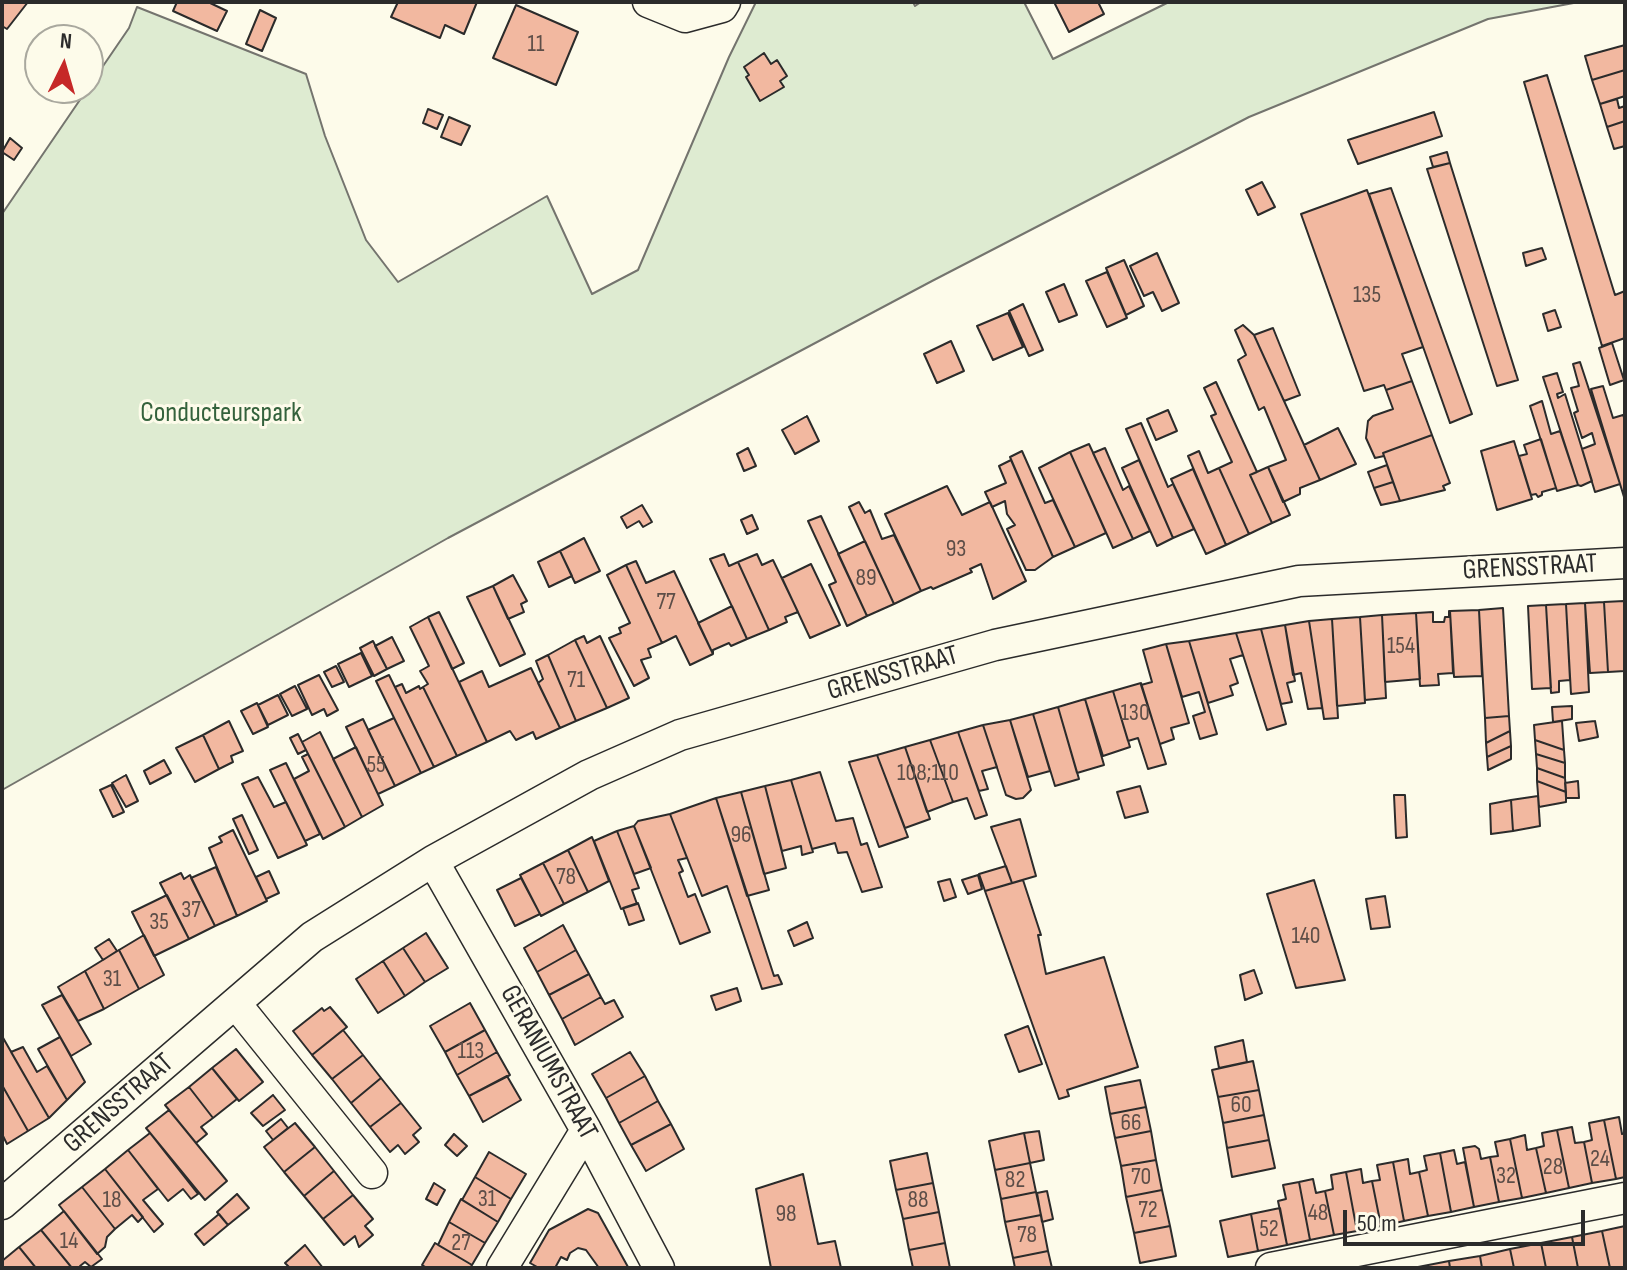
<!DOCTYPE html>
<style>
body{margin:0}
#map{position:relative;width:1627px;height:1270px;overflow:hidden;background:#fdfbea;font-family:"Sofia Sans Condensed",sans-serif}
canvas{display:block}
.frame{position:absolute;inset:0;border:4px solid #2b2b2b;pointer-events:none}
.north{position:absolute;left:24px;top:24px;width:80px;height:80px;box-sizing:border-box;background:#fdfbea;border:2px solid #a9a89e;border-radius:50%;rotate:5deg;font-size:22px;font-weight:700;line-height:32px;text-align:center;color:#2b2b2b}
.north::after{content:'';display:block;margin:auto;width:28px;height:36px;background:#c62828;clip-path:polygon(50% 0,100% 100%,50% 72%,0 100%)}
.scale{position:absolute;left:1343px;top:1210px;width:242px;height:36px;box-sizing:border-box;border:4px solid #2b2b2b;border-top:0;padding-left:10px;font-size:24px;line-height:28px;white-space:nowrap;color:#2b2b2b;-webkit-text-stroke:6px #fdfbea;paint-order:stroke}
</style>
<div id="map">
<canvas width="1627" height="1270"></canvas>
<div class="frame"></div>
<div class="north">N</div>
<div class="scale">50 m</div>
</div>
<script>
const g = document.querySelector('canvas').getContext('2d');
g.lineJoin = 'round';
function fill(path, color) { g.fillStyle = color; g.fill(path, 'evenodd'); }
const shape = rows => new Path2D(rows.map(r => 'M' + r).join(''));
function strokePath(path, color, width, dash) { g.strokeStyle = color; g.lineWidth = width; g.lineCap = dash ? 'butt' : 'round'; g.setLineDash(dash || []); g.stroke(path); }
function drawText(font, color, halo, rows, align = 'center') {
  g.font = font + ' "Sofia Sans Condensed",sans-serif'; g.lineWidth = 6; g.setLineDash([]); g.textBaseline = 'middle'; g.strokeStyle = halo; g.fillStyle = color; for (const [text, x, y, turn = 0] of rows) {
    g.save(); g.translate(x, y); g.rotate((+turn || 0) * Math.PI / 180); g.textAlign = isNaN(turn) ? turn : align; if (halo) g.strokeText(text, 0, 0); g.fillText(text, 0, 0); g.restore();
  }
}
const green = shape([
 [756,2,913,2,915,6,921,2,1024,2,1053,59,1169,2,1579,2,1488,19,1249,117,932,281,448,538,2,790,2,214,129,28,137,7,306,74,325,136,366,240,398,282,547,196,592,294,638,270,729,57,756,2]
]);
fill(green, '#deebd1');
strokePath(green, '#74746e', 2);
const building = shape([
 [2,2,28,2,7,29,2,26,2,2],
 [177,2,208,2,227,11,217,31,173,11,177,2],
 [398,2,477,2,464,34,445,25,440,38,391,17,398,2],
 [1054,2,1098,2,1104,14,1069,32,1054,2],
 [516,5,578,32,556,85,493,58,516,5],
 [260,10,276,18,262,51,246,44,260,10],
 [1625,45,1625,70,1592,80,1585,56,1625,45],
 [764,53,771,64,777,60,787,76,780,81,784,87,760,101,746,77,749,75,744,67,764,53],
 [1625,70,1625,96,1600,104,1592,80,1625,70],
 [1547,75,1615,295,1625,291,1625,338,1602,346,1524,82,1547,75],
 [1617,99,1619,108,1625,106,1625,121,1607,127,1600,104,1617,99],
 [428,109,443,115,437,129,423,123,428,109],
 [1434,112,1442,136,1358,164,1348,140,1434,112],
 [449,117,470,126,461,145,441,137,449,117],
 [1625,121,1625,146,1614,149,1607,127,1625,121],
 [10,138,22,148,14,160,2,152,10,138],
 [1447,152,1450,163,1433,167,1430,157,1447,152],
 [1450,163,1518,380,1497,386,1427,169,1450,163],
 [1262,182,1275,207,1258,215,1246,190,1262,182],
 [1391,188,1472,414,1450,423,1369,194,1391,188],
 [1367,190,1423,347,1402,354,1412,381,1386,390,1384,385,1364,391,1301,214,1367,190],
 [1542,248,1546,259,1526,266,1523,253,1542,248],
 [1157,253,1179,303,1162,311,1153,292,1144,296,1130,266,1157,253],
 [1124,260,1144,306,1126,315,1106,268,1124,260],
 [1107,272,1127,318,1107,327,1086,281,1107,272],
 [1064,284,1077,315,1059,322,1046,292,1064,284],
 [1023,304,1043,350,1029,356,1009,311,1023,304],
 [1555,310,1561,327,1548,331,1543,314,1555,310],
 [1008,313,1023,347,993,360,977,326,1008,313],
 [1243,325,1254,335,1320,480,1300,488,1300,494,1283,502,1268,467,1286,460,1264,407,1259,410,1238,360,1246,355,1235,330,1243,325],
 [1273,328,1300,395,1284,401,1254,335,1273,328],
 [951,341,964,371,937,383,924,354,951,341],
 [1612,343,1624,380,1610,385,1599,348,1612,343],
 [1580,362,1620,484,1595,492,1582,449,1595,444,1592,433,1582,438,1574,413,1578,411,1571,388,1579,386,1573,364,1580,362],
 [1557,373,1563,392,1557,394,1558,398,1565,394,1592,481,1581,486,1578,485,1543,377,1557,373],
 [1412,381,1432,435,1383,453,1384,456,1375,458,1366,438,1368,421,1373,416,1393,409,1386,390,1412,381],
 [1216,382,1257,472,1250,475,1272,523,1249,534,1219,468,1232,462,1211,416,1216,414,1204,388,1216,382],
 [1603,386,1613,418,1623,415,1625,420,1624,497,1591,389,1603,386],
 [1542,401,1551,434,1560,431,1578,485,1557,491,1530,406,1542,401],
 [1168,410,1177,431,1156,440,1147,419,1168,410],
 [807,416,819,441,795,454,782,430,807,416],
 [1141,423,1168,487,1173,484,1194,529,1173,538,1126,429,1141,423],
 [1338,428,1356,464,1320,480,1304,445,1338,428],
 [1432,435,1450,483,1443,486,1445,490,1400,501,1383,453,1432,435],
 [1541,439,1556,488,1542,492,1542,495,1538,497,1536,494,1531,495,1519,456,1527,454,1524,445,1541,439],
 [1514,441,1532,499,1497,510,1481,451,1514,441],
 [1089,444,1133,539,1113,548,1070,452,1089,444],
 [748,448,756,466,744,471,737,454,748,448],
 [1105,448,1123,490,1129,486,1150,531,1133,539,1093,453,1105,448],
 [1022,451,1045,503,1053,500,1075,547,1053,557,1010,457,1022,451],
 [1199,451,1208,473,1219,468,1249,534,1226,545,1188,456,1199,451],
 [1070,452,1106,533,1075,547,1039,468,1070,452],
 [1011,460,1053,557,1035,570,1026,570,1007,529,1015,525,1007,514,1005,501,992,507,985,492,1006,483,999,466,1011,460],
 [1139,460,1173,538,1157,546,1122,468,1139,460],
 [1387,465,1393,482,1374,488,1368,472,1387,465],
 [1268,467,1290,515,1272,523,1250,475,1268,467],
 [1193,469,1226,545,1206,554,1171,479,1193,469],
 [1393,482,1400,501,1381,505,1374,488,1393,482],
 [947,486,962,515,990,502,1026,581,993,599,981,564,970,569,972,572,933,589,931,587,921,591,885,514,947,486],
 [859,502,865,513,870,510,882,539,894,535,921,591,894,604,849,507,859,502],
 [642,505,652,522,643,527,639,521,627,528,621,517,642,505],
 [752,515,758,529,747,534,741,520,752,515],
 [821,516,867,616,847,626,829,585,836,582,808,521,821,516],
 [584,538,600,571,575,583,560,551,584,538],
 [865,541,894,604,867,616,838,554,865,541],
 [560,551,572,576,549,587,538,562,560,551],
 [724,554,729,566,738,562,769,630,747,639,710,559,724,554],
 [757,554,762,565,773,560,798,612,785,617,787,622,769,630,738,562,757,554],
 [636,561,646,583,674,571,713,654,690,665,676,636,662,643,626,565,636,561],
 [811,564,840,625,810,638,782,578,811,564],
 [626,565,662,643,648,649,651,657,641,660,649,678,634,686,609,638,621,633,619,628,630,623,607,575,626,565],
 [513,575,527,601,521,604,524,612,508,619,493,586,513,575],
 [493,586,525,654,500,666,467,597,493,586],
 [1624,601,1625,671,1608,672,1604,602,1624,601],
 [1604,602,1608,672,1590,673,1585,603,1604,602],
 [1585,603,1589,692,1571,694,1566,604,1585,603],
 [1566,604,1570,680,1559,681,1559,692,1551,693,1546,605,1566,604],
 [1546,605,1551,688,1532,689,1528,606,1546,605],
 [732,606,747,639,731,646,729,643,713,650,713,654,698,623,732,606],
 [1503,608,1509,716,1485,718,1479,610,1503,608],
 [1479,610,1482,676,1454,677,1450,611,1479,610],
 [1449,611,1450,611,1453,673,1438,674,1439,685,1420,686,1416,613,1433,612,1433,622,1444,622,1445,617,1449,617,1449,611],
 [439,612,464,663,452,669,428,617,439,612],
 [1416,613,1420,679,1385,682,1382,615,1416,613],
 [1382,615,1386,698,1365,700,1360,617,1382,615],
 [428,617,487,742,457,756,423,687,428,684,420,671,429,666,410,627,428,617],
 [1360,617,1365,703,1337,706,1332,619,1360,617],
 [1332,619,1338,718,1324,719,1309,621,1332,619],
 [1309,621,1318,680,1322,708,1308,709,1301,673,1293,675,1285,625,1309,621],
 [1285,625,1295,681,1287,683,1292,702,1281,704,1261,629,1285,625],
 [1261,629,1286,724,1267,730,1236,633,1261,629],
 [1236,633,1243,655,1230,659,1238,683,1230,686,1233,695,1208,703,1189,641,1236,633],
 [584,636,587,643,600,636,629,698,607,708,575,640,584,636],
 [392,637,404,661,387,669,375,646,392,637],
 [575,640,607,708,576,721,548,655,575,640],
 [373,641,387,669,374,676,360,648,373,641],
 [1189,641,1217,734,1200,739,1193,716,1205,712,1199,692,1182,697,1166,644,1189,641],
 [1166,644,1189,723,1171,728,1174,739,1160,744,1141,685,1152,682,1143,650,1166,644],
 [361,653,372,676,349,687,338,664,361,653],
 [548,655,576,721,560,728,538,683,543,679,536,661,548,655],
 [336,666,344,682,332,687,324,672,336,666],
 [531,668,560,728,536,739,533,732,516,740,510,731,487,742,459,682,482,671,489,687,531,668],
 [319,675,338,710,327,716,324,709,312,715,298,685,319,675],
 [389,675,434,767,421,773,376,681,389,675],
 [1141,683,1166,764,1148,769,1138,738,1128,741,1113,691,1141,683],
 [402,684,406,693,419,686,420,689,423,687,457,756,434,767,395,687,402,684],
 [295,686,307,709,292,716,280,694,295,686],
 [1113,691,1130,747,1103,756,1085,699,1113,691],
 [278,695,288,715,268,725,258,705,278,695],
 [1085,699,1104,765,1077,773,1058,707,1085,699],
 [257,703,268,727,253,734,241,711,257,703],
 [1572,706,1572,719,1553,722,1552,707,1572,706],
 [1058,707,1079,779,1055,786,1033,714,1058,707],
 [1033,714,1050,771,1028,777,1010,720,1033,714],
 [1509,716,1510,731,1486,743,1485,718,1509,716],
 [394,718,421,773,395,786,368,730,394,718],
 [363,719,395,786,378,794,346,727,363,719],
 [1010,720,1031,790,1023,798,1016,799,1006,795,983,725,1010,720],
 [229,721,243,751,231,756,233,762,219,769,203,735,229,721],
 [1562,721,1564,750,1535,740,1534,725,1562,721],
 [1595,721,1598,737,1579,741,1576,723,1595,721],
 [983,725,997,767,982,771,988,789,979,791,958,732,983,725],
 [1510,731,1511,746,1487,757,1486,743,1510,731],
 [320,732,362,817,345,827,302,742,320,732],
 [958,732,987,815,975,819,967,798,953,802,930,740,958,732],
 [298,734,306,750,298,754,290,738,298,734],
 [203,735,219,769,195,782,176,748,203,735],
 [930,740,953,802,927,812,905,747,930,740],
 [1535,740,1564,750,1565,763,1536,754,1535,740],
 [1511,746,1511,759,1488,770,1487,757,1511,746],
 [356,747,383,805,362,817,333,759,356,747],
 [905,747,930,819,905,828,877,755,905,747],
 [308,754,345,827,323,839,294,779,309,771,302,757,308,754],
 [1536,754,1565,763,1565,778,1537,768,1536,754],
 [877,755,908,837,879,847,849,762,877,755],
 [164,760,171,773,150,784,144,771,164,760],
 [286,763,320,834,305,841,270,770,286,763],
 [1537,768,1565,778,1566,792,1537,781,1537,768],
 [820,772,836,821,853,818,861,845,867,843,882,887,862,892,847,852,838,853,835,843,812,849,791,780,820,772],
 [126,775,138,801,126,807,112,783,126,775],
 [258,777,274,807,286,802,307,845,278,858,242,784,258,777],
 [791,780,813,852,802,855,801,846,782,851,765,786,791,780],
 [1537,781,1566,792,1566,802,1539,807,1537,781],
 [1578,781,1579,798,1566,798,1565,783,1578,781],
 [111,785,124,812,113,817,100,790,111,785],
 [765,786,786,868,764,874,741,792,765,786],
 [1140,786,1148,812,1125,818,1117,792,1140,786],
 [741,792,769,890,747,896,716,798,741,792],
 [1394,795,1405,795,1407,837,1396,838,1394,795],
 [1538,796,1540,826,1513,831,1511,800,1538,796],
 [716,798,774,976,778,975,782,984,762,989,727,886,702,896,670,814,716,798],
 [1511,800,1513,831,1491,834,1490,804,1511,800],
 [670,814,687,858,678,860,683,871,679,873,688,897,695,894,710,932,680,944,634,826,638,821,670,814],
 [242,815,258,850,249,854,233,819,242,815],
 [1020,819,1036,876,1012,883,991,827,1020,819],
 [634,826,651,868,634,874,617,831,634,826],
 [233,830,267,901,237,916,209,848,222,842,219,837,233,830],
 [617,831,639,888,632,890,637,904,621,909,594,841,617,831],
 [592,837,609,881,588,892,568,850,592,837],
 [568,850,588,892,564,904,543,863,568,850],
 [543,863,564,904,541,916,520,875,543,863],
 [1006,866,1012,883,985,891,979,874,1006,866],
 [216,867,237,916,215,926,191,878,216,867],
 [269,871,279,893,266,899,256,877,269,871],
 [181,873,184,879,190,875,215,926,189,939,160,883,181,873],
 [978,875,982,889,968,894,962,880,978,875],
 [521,878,540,914,515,926,497,890,521,878],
 [950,879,956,897,944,901,938,882,950,879],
 [1023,880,1041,935,1038,935,1046,974,1104,957,1138,1067,1067,1090,1069,1096,1059,1099,985,891,1023,880],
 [1314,880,1345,980,1296,988,1267,894,1314,880],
 [167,895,189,939,154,956,132,912,167,895],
 [1385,896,1390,927,1371,929,1366,899,1385,896],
 [638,903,644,920,629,925,623,908,638,903],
 [807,922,813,938,794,946,788,931,807,922],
 [563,925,576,950,537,972,524,948,563,925],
 [426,933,448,968,425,982,403,948,426,933],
 [144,935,164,975,139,989,119,950,144,935],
 [109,939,117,951,103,960,95,948,109,939],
 [403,948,425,982,405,996,383,961,403,948],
 [119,950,139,989,104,1009,85,971,119,950],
 [576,950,589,974,549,995,537,972,576,950],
 [383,961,405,996,378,1013,356,979,383,961],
 [1254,970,1262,993,1245,1000,1240,975,1254,970],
 [85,971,104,1009,78,1021,58,987,85,971],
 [589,974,601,997,562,1019,549,995,589,974],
 [737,988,741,1001,716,1010,711,996,737,988],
 [62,995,91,1044,71,1056,42,1005,62,995],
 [601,997,605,1004,614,1000,623,1017,575,1045,562,1019,601,997],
 [470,1003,485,1030,445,1052,430,1026,470,1003],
 [330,1007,347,1027,312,1055,293,1031,322,1008,324,1011,330,1007],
 [1028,1026,1042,1064,1019,1072,1005,1035,1028,1026],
 [343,1030,363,1055,332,1079,312,1055,343,1030],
 [485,1030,497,1052,457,1075,445,1052,485,1030],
 [2,1036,49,1118,28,1131,2,1085,2,1036],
 [60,1037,85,1082,67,1100,38,1049,60,1037],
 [1243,1040,1247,1062,1219,1068,1215,1047,1243,1040],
 [23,1047,37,1072,47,1066,67,1100,49,1118,11,1052,23,1047],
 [236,1049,263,1082,239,1101,212,1068,236,1049],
 [497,1052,510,1075,469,1096,457,1075,497,1052],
 [630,1052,645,1076,606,1098,592,1074,630,1052],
 [363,1055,381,1078,351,1103,332,1079,363,1055],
 [1253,1061,1259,1090,1218,1097,1212,1070,1253,1061],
 [212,1068,237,1099,213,1118,189,1087,212,1068],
 [507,1076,521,1100,483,1122,469,1096,507,1076],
 [645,1076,658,1101,619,1123,606,1098,645,1076],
 [381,1078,401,1103,370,1127,351,1103,381,1078],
 [1140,1080,1146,1107,1110,1114,1105,1087,1140,1080],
 [2,1085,28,1131,7,1144,2,1134,2,1085],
 [189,1087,213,1118,201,1127,207,1134,196,1143,165,1105,189,1087],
 [1259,1090,1264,1115,1223,1123,1218,1097,1259,1090],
 [273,1095,285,1110,263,1126,251,1113,273,1095],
 [658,1101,671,1124,631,1145,619,1123,658,1101],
 [401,1103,421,1128,413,1135,419,1142,405,1154,398,1145,390,1152,370,1127,401,1103],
 [1146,1107,1151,1131,1115,1138,1110,1114,1146,1107],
 [169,1110,227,1181,205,1200,146,1128,169,1110],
 [1264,1115,1269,1140,1227,1148,1223,1123,1264,1115],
 [1619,1117,1622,1134,1625,1133,1625,1177,1616,1179,1604,1120,1619,1117],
 [281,1119,288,1128,273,1140,266,1131,281,1119],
 [1604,1120,1616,1179,1592,1183,1584,1142,1592,1140,1589,1123,1604,1120],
 [295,1123,315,1147,284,1172,264,1147,295,1123],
 [671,1124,684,1149,646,1171,631,1145,671,1124],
 [1572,1127,1575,1143,1584,1142,1592,1183,1569,1188,1557,1130,1572,1127],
 [1557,1130,1569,1188,1546,1193,1536,1148,1544,1146,1542,1133,1557,1130],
 [1039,1131,1044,1160,1030,1163,1024,1133,1039,1131],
 [1151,1131,1156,1160,1121,1166,1115,1138,1151,1131],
 [150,1133,198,1194,191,1199,183,1189,168,1201,128,1150,150,1133],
 [1024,1133,1030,1163,995,1170,989,1141,1024,1133],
 [454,1134,467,1146,457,1156,445,1145,454,1134],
 [1525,1135,1527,1150,1536,1148,1546,1193,1522,1198,1510,1139,1525,1135],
 [1510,1139,1522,1198,1499,1202,1490,1157,1498,1156,1495,1142,1510,1139],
 [1269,1140,1275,1168,1232,1177,1227,1148,1269,1140],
 [1475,1146,1479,1149,1481,1159,1490,1157,1499,1202,1474,1207,1463,1148,1475,1146],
 [315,1147,334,1171,304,1196,284,1172,315,1147],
 [128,1150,158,1189,143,1200,163,1224,154,1232,105,1169,128,1150],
 [1454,1150,1457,1164,1465,1162,1474,1207,1451,1212,1440,1153,1454,1150],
 [489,1152,526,1174,511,1199,475,1177,489,1152],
 [927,1153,933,1183,896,1190,890,1161,927,1153],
 [1440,1153,1451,1212,1428,1216,1419,1172,1427,1170,1424,1156,1440,1153],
 [1408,1159,1410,1174,1419,1172,1428,1216,1404,1221,1393,1162,1408,1159],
 [1156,1160,1162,1190,1126,1197,1121,1166,1156,1160],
 [1393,1162,1404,1221,1381,1226,1372,1181,1380,1180,1377,1165,1393,1162],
 [1030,1163,1036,1192,1001,1199,995,1170,1030,1163],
 [105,1169,143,1217,138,1222,132,1215,115,1229,82,1187,105,1169],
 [1361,1169,1363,1183,1372,1181,1381,1226,1357,1231,1346,1172,1361,1169],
 [334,1171,353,1195,323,1219,304,1196,334,1171],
 [1346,1172,1357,1231,1334,1235,1325,1191,1333,1189,1331,1175,1346,1172],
 [803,1174,818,1244,835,1241,841,1268,771,1268,756,1189,803,1174],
 [475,1177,511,1199,498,1222,462,1200,475,1177],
 [1313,1179,1316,1193,1325,1191,1334,1235,1310,1240,1299,1182,1313,1179],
 [1299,1182,1310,1240,1287,1245,1278,1201,1286,1199,1283,1185,1299,1182],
 [434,1183,445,1190,437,1205,426,1199,434,1183],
 [933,1183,939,1212,903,1219,896,1190,933,1183],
 [82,1187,115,1229,107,1237,105,1247,97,1254,59,1205,82,1187],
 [1162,1190,1170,1226,1134,1233,1126,1197,1162,1190],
 [1047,1191,1053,1219,1042,1222,1037,1193,1047,1191],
 [1036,1192,1041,1215,1005,1222,1001,1199,1036,1192],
 [237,1194,249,1208,228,1225,217,1212,237,1194],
 [353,1195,373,1219,365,1226,373,1235,359,1247,355,1236,344,1245,323,1219,353,1195],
 [461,1199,498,1222,485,1243,449,1222,461,1199],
 [1280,1208,1287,1245,1258,1251,1251,1214,1280,1208],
 [588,1209,598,1213,628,1267,599,1268,586,1250,578,1248,570,1253,567,1260,561,1257,555,1268,539,1268,530,1263,549,1230,588,1209],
 [64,1211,102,1259,91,1267,85,1262,80,1266,83,1268,72,1268,41,1230,64,1211],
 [939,1212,945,1243,909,1250,903,1219,939,1212],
 [219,1214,228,1225,204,1245,195,1234,219,1214],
 [1251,1214,1258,1251,1228,1257,1220,1221,1251,1214],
 [1041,1215,1048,1251,1013,1258,1005,1222,1041,1215],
 [449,1222,485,1243,472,1265,438,1245,449,1222],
 [1170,1226,1176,1256,1140,1263,1134,1233,1170,1226],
 [1625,1226,1625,1268,1610,1268,1602,1231,1625,1226],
 [41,1230,72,1268,36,1268,19,1247,41,1230],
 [1602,1231,1610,1268,1578,1268,1572,1237,1602,1231],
 [1572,1237,1578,1268,1546,1268,1541,1243,1572,1237],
 [435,1243,472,1265,470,1268,427,1268,422,1265,435,1243],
 [945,1243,950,1268,913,1268,909,1250,945,1243],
 [1541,1243,1546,1268,1514,1268,1510,1249,1541,1243],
 [305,1245,323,1268,290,1268,285,1263,305,1245],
 [19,1247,36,1268,2,1268,2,1261,19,1247],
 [1510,1249,1514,1268,1482,1268,1480,1256,1510,1249],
 [1048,1251,1052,1268,1015,1268,1013,1258,1048,1251],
 [1480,1256,1482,1268,1450,1268,1449,1261,1480,1256],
 [1449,1261,1450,1268,1418,1267,1449,1261]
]);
fill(building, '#f2b8a0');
strokePath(building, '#2b2b2b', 2);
const minor = shape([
 [648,2,685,17,722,7,725,2],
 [433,861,586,1130,659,1268],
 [236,1004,372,1173],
 [2,1204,312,937,433,861,589,775,680,735,995,645,1299,581,1625,563],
 [502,1268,586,1130],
 [1271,1268,1625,1198]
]);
strokePath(minor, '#2b2b2b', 33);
strokePath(minor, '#fdfbea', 30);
drawText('24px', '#5d4e48', null, [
 ["11",536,45],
 ["135",1367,296],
 ["93",956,550],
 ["89",866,579],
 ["77",666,603],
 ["154",1401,647],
 ["71",576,681],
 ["130",1135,714],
 ["55",376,766],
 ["108;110",928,774],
 ["96",741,836],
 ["78",566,878],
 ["37",191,911],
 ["35",159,923],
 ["140",1306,937],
 ["31",112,980],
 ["113",471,1052],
 ["60",1241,1106],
 ["66",1131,1124],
 ["24",1600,1160],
 ["28",1553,1168],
 ["32",1506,1177],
 ["70",1141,1178],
 ["82",1015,1181],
 ["31",487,1200],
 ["18",112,1201],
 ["88",918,1201],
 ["72",1148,1211],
 ["48",1318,1214],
 ["98",786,1215],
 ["52",1269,1230],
 ["78",1027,1236],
 ["14",69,1242],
 ["27",461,1244]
]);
drawText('28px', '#34623c', '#fdfbea', [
 ["Conducteurspark",221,414]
]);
drawText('28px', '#2b2b2b', '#fdfbea', [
 ["GRENSSTRAAT",1530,568,-3],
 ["GRENSSTRAAT",893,674,-16],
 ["GERANIUMSTRAAT",548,1063,61],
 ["GRENSSTRAAT",119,1104,-41]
]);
</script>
